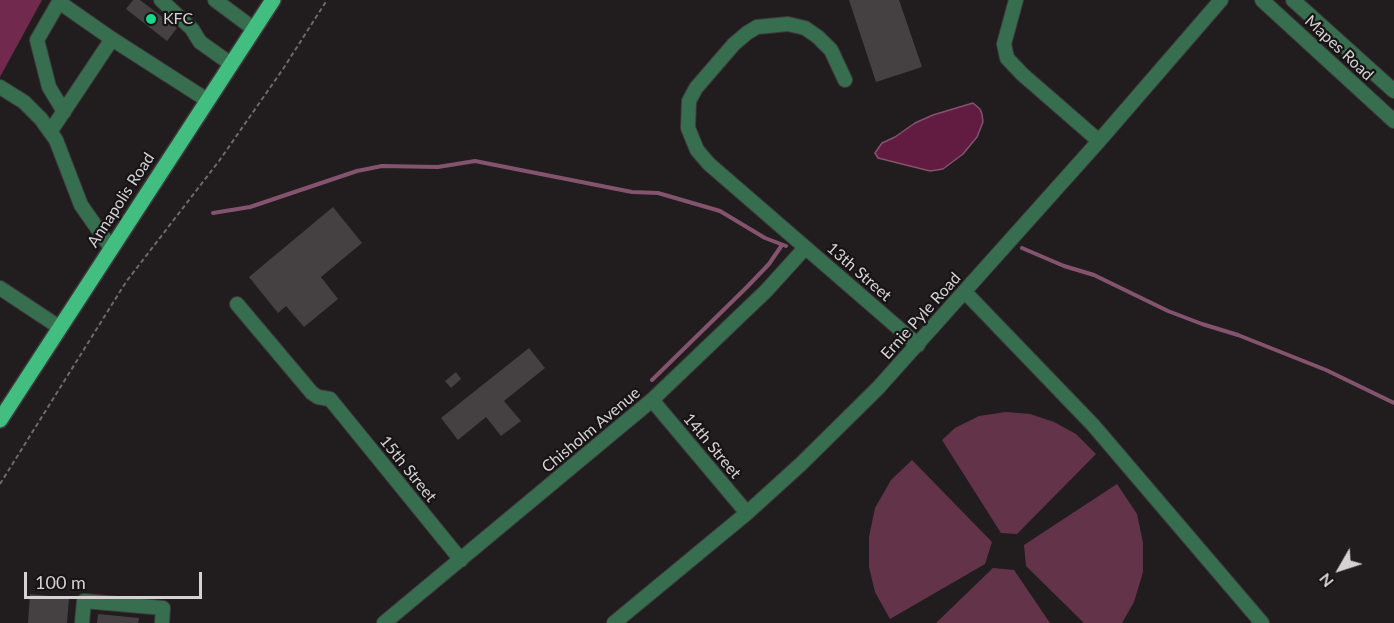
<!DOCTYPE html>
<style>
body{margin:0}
#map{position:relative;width:1394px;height:623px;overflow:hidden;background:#211d1e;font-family:Lato,sans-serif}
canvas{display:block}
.north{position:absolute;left:1310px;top:539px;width:60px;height:60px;-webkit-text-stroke:4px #171415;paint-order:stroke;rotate:231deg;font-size:16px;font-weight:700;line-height:24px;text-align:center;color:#d5d2d4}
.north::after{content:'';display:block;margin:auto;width:21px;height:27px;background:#d5d2d4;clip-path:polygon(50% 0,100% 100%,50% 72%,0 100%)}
.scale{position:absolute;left:24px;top:572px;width:178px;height:27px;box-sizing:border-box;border:3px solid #d5d2d4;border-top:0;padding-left:8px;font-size:18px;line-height:21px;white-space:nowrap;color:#d5d2d4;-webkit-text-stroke:4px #171415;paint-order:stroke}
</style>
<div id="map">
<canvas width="1394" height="623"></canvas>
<div class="north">N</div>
<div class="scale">100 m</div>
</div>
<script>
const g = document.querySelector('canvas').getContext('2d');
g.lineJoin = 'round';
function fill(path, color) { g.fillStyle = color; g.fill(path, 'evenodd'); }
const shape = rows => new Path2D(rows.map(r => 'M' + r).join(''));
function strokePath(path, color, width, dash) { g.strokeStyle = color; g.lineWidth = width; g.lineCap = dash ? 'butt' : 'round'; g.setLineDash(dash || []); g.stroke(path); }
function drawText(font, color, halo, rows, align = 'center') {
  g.font = font + ' Lato,sans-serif'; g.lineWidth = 4.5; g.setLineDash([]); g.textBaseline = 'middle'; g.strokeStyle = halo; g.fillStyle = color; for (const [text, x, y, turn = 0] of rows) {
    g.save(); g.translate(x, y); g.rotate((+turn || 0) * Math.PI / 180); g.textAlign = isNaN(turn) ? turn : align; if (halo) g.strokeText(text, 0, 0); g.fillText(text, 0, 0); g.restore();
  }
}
fill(shape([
 [1006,412,1030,414,1054,422,1076,434,1096,454,1017,534,1001,533,942,440,955,428,979,416],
 [912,460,992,542,985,564,890,619,875,592,869,567,869,537,875,508,891,480],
 [1117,484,1137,514,1143,543,1143,572,1134,602,1122,623,1084,623,1026,566,1024,545],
 [993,568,1014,570,1050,623,936,623]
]), '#633449');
fill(shape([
 [0,0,42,0,0,77]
]), '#712a4e');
const water = shape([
 [973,103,980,109,982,114,983,122,977,137,963,154,943,169,930,171,878,158,875,153,882,143,895,137,915,123,933,115,973,103]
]);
fill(water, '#621c41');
strokePath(water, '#84536d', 1.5);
strokePath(shape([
 [213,213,250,207,357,171,382,166,438,167,475,161,632,192,658,193,720,211,765,238,786,246],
 [1022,248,1064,266,1094,275,1168,311,1202,324,1238,335,1326,370,1394,403],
 [652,380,747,287,769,264,782,245]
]), '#84536d', 4);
fill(shape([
 [133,0,140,0,177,28,167,41,126,9],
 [849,0,899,0,922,67,876,82],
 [333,207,362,243,321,277,338,299,304,327,286,306,278,313,249,277],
 [529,348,545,368,504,401,521,421,501,436,486,417,458,440,441,418],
 [456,372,461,379,451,388,445,381],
 [30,594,69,598,67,623,28,623],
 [98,614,139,618,138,623,97,623]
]), '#454042');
const minor = shape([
 [161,0,192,29,200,42,231,64],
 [215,0,254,29],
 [1016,0,1004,44,1007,58,1022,74,1099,141],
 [1262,0,1394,121],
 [1293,0,1394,91],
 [845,80,831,50,818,37,805,28,788,24,757,27,747,33,734,44,696,88,689,101,688,128,697,150,709,164,918,345],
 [0,87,24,102,41,119,56,140,81,205,111,248],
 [64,112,49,87,37,40,59,2,112,39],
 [50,132,112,39,207,100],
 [0,288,59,327],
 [965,292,1093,425,1262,623],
 [237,304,312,393,318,397,330,399,461,560],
 [652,400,747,513],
 [82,623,84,601,163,608,162,623],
 [384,623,652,400,766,291,805,248],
 [614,623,747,513,801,464,878,388,1099,141,1221,0]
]);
const major = shape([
 [0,420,273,0]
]);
strokePath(minor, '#3e3a3b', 16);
strokePath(major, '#3e3a3b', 18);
strokePath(shape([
 [0,484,126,282,219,161,283,69,327,0]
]), '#6d6a6b', 2, [4.5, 3]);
strokePath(minor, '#386e50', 14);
strokePath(major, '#42be80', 15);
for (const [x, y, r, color] of [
 [151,19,6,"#16d989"]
]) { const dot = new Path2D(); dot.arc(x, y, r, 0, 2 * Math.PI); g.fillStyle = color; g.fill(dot); strokePath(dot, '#171415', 2); }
drawText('16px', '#d5d2d4', '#171415', [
 ["KFC",163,19]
], 'left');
drawText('16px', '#d5d2d4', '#171415', [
 ["Mapes Road",1339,48,43],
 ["Annapolis Road",121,200,-57],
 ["13th Street",859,272,41],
 ["Ernie Pyle Road",921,316,-48],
 ["Chisholm Avenue",591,430,-40],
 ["14th Street",712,446,50],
 ["15th Street",408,469,51]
]);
</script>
